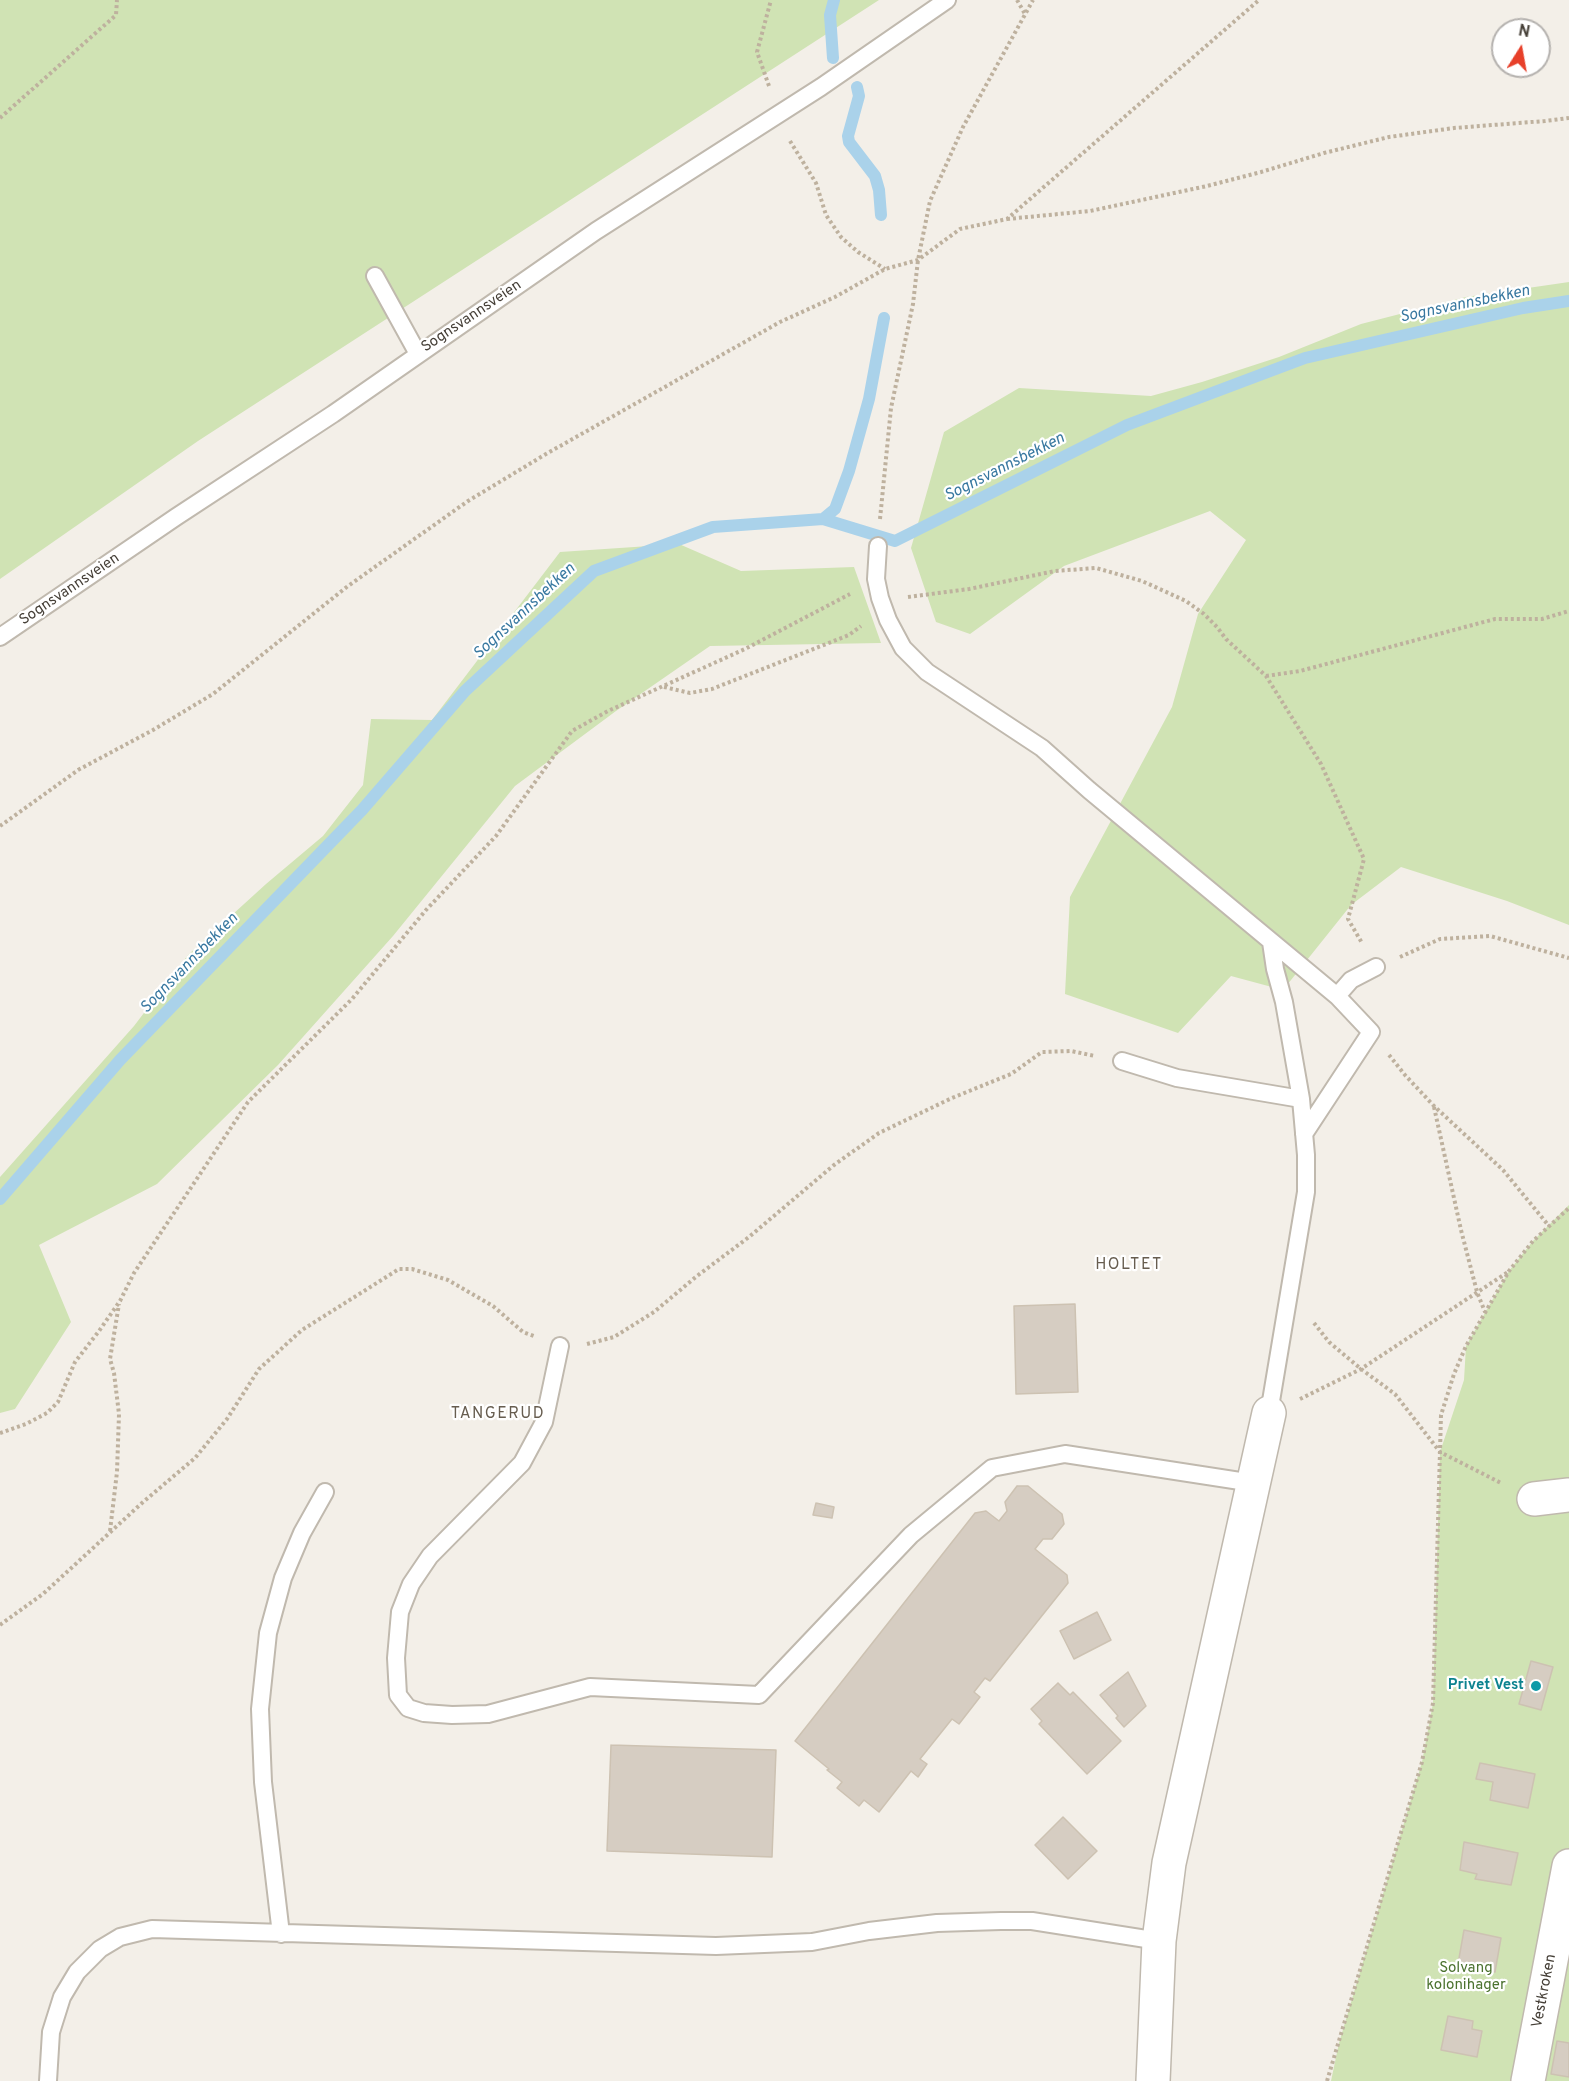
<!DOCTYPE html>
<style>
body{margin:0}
#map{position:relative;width:1569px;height:2081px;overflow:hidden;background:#f3efe8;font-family:Overpass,sans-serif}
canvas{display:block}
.north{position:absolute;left:1491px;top:18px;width:60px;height:60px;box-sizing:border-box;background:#fff;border:2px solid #b5b2af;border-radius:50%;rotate:11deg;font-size:16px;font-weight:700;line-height:24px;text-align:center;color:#453f37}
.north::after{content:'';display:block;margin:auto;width:21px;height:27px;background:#e7402a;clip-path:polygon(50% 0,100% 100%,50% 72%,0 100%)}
</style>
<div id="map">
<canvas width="1569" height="2081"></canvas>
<div class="north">N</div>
</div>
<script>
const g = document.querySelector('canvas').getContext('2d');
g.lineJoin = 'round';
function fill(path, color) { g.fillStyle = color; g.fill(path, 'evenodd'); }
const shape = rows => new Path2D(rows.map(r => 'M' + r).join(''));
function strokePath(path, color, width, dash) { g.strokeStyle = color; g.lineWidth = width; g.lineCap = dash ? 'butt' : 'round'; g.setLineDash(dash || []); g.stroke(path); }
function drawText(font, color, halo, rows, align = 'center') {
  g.font = font + ' Overpass,sans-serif'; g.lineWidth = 4.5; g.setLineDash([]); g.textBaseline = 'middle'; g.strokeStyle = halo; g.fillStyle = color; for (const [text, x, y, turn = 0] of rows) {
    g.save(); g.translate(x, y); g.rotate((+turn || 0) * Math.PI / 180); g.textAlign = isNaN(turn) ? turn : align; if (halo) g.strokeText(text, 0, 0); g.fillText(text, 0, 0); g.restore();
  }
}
fill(shape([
 [0,0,879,0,198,441,0,579],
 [1569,282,1569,925,1507,901,1401,867,1351,905,1283,990,1231,976,1178,1033,1065,994,1070,897,1172,707,1198,614,1246,540,1210,511,1064,566,970,634,936,622,911,548,944,432,1019,388,1151,396,1202,382,1279,357,1361,324,1466,297],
 [679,544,741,571,854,567,881,643,710,646,616,711,515,786,393,936,278,1065,157,1184,39,1245,71,1322,15,1409,0,1413,0,1177,134,1026,188,955,266,884,323,836,363,785,371,719,432,720,560,552],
 [1569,1205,1569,2081,1331,2081,1339,2043,1422,1762,1433,1703,1440,1452,1464,1380,1466,1346,1509,1271,1533,1241]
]), '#d0e3b4');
strokePath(shape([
 [833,58,830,15,834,0],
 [857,87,859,96,848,136,849,142,875,176,879,190,881,215],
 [823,519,835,509,849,471,869,399,884,318],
 [0,1199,120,1060,362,810,465,691,594,571,713,527,823,519,895,541,1127,425,1305,358,1523,308,1569,301]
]), '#aad2ea', 12);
const building = shape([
 [1075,1304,1078,1392,1016,1394,1014,1306,1075,1304],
 [1017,1486,1028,1486,1062,1514,1064,1524,1052,1539,1043,1539,1035,1549,1067,1575,1068,1583,990,1681,985,1678,974,1692,980,1697,959,1724,952,1719,920,1759,927,1764,918,1777,911,1771,879,1812,864,1800,859,1806,837,1788,842,1782,827,1770,829,1769,795,1741,975,1513,986,1511,999,1521,1007,1511,1005,1502,1017,1486],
 [816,1503,834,1507,832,1518,813,1515,816,1503],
 [1097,1612,1111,1640,1074,1659,1060,1631,1097,1612],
 [1531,1661,1553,1667,1541,1710,1519,1704,1531,1661],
 [1128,1672,1146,1706,1124,1727,1116,1718,1118,1716,1100,1695,1128,1672],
 [1058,1683,1070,1695,1073,1692,1121,1741,1087,1774,1039,1724,1042,1721,1031,1709,1058,1683],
 [611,1745,776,1750,772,1857,607,1851,611,1745],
 [1480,1763,1535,1774,1528,1808,1490,1800,1493,1782,1476,1779,1480,1763],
 [1063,1817,1097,1851,1068,1879,1035,1845,1063,1817],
 [1464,1842,1518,1853,1511,1885,1475,1879,1477,1874,1460,1870,1464,1842],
 [1464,1930,1501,1938,1495,1972,1458,1964,1464,1930],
 [1448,2016,1473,2021,1472,2029,1482,2031,1477,2057,1441,2050,1448,2016],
 [1557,2041,1569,2043,1569,2077,1551,2074,1557,2041]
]);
fill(building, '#d6cdc2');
strokePath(building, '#cdc2b2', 1.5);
const service = shape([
 [375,276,418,354],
 [878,546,876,579,880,598,888,620,903,648,927,672,1042,748,1089,790,1337,996,1371,1032,1304,1134],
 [0,637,176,517,333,414,596,231,821,87,947,0],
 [1271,942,1275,969,1284,1002,1301,1099],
 [1337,996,1351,980,1376,967],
 [1122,1061,1177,1078,1301,1099,1306,1155,1306,1192,1269,1413],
 [560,1346,544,1422,522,1463,430,1556,411,1584,400,1612,396,1658,398,1695,408,1708,424,1713,452,1715,488,1714,590,1687,759,1695,911,1535,992,1468,1065,1454,1253,1483],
 [281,1934,263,1782,260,1709,268,1633,283,1578,302,1533,325,1492],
 [48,2081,51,2032,62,1997,77,1972,100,1949,120,1937,152,1929,716,1946,812,1942,869,1931,937,1923,1001,1921,1032,1921,1159,1941]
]);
const minor = shape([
 [1534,1499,1569,1495],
 [1153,2081,1159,1941,1169,1863,1269,1413],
 [1528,2081,1569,1866]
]);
strokePath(service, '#c0b9ae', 20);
strokePath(minor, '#c0b9ae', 36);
strokePath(shape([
 [1017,0,1025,14],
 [769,86,757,52,771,0],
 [0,118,116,15,117,0],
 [790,141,816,183,826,215,841,237,858,252,885,269],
 [1007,219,1090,211,1207,186,1261,172,1324,153,1389,137,1454,128,1545,121,1569,118],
 [880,519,891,408,913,304,918,260,930,201,963,127,1033,0],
 [908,597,969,589,1055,571,1096,568,1142,581,1186,601,1204,614,1217,627,1226,639,1266,676,1321,764,1364,859,1348,919,1362,943],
 [1266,676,1300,671,1495,619,1542,619,1569,611],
 [664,687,690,693,712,689,849,635,861,626],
 [0,826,78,770,153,730,213,694,348,586,468,501,546,454,780,322,835,297,885,269,918,260,960,229,1007,219,1259,0],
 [1400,957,1440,939,1490,936,1569,958],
 [1389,1055,1405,1075,1434,1106,1503,1170,1549,1226],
 [1434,1107,1461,1230,1477,1292,1485,1312],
 [1314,1323,1329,1342,1361,1369,1395,1394,1440,1452,1501,1483],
 [587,1344,614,1337,654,1312,697,1276,749,1237,834,1165,879,1133,952,1098,1011,1074,1042,1052,1071,1051,1095,1056],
 [1300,1399,1361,1369,1508,1272],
 [0,1433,26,1424,47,1413,58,1402,75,1362,99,1331,120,1301,134,1273,248,1102,352,999,426,910,496,836,572,731,608,711,745,649,850,594],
 [110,1531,117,1472,119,1414,114,1373,110,1359,119,1304],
 [0,1625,43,1594,142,1503,195,1458,227,1419,259,1369,302,1330,399,1269,412,1269,448,1280,493,1306,523,1332,534,1336],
 [1327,2081,1422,1762,1433,1703,1441,1415,1454,1374,1466,1346,1509,1271,1533,1241,1569,1208]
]), '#beb19e', 4, [3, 3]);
strokePath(service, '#fff', 16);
strokePath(minor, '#fff', 33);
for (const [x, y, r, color] of [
 [1536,1686,6,"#0f9aa8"]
]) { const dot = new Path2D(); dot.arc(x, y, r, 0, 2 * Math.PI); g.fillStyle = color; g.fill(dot); strokePath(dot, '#fff', 2); }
drawText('15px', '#453f37', '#fff', [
 ["Sognsvannsveien",472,317,-34],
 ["Sognsvannsveien",70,590,-34],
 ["Vestkroken",1545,1991,-79]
]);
drawText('bold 15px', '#0d838f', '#fff', [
 ["Privet Vest",1524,1686]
], 'right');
drawText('15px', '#4b722f', '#fff', [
 ["Solvang",1466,1969],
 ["kolonihager",1466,1986]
]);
drawText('italic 16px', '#3878a0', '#fff', [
 ["Sognsvannsbekken",1465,305,-12],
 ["Sognsvannsbekken",1005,468,-27],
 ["Sognsvannsbekken",525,612,-43],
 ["Sognsvannsbekken",190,964,-46]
]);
g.letterSpacing = '1.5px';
drawText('16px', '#675d4f', '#fff', [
 ["HOLTET",1129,1266],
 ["TANGERUD",498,1415]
]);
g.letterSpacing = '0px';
</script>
